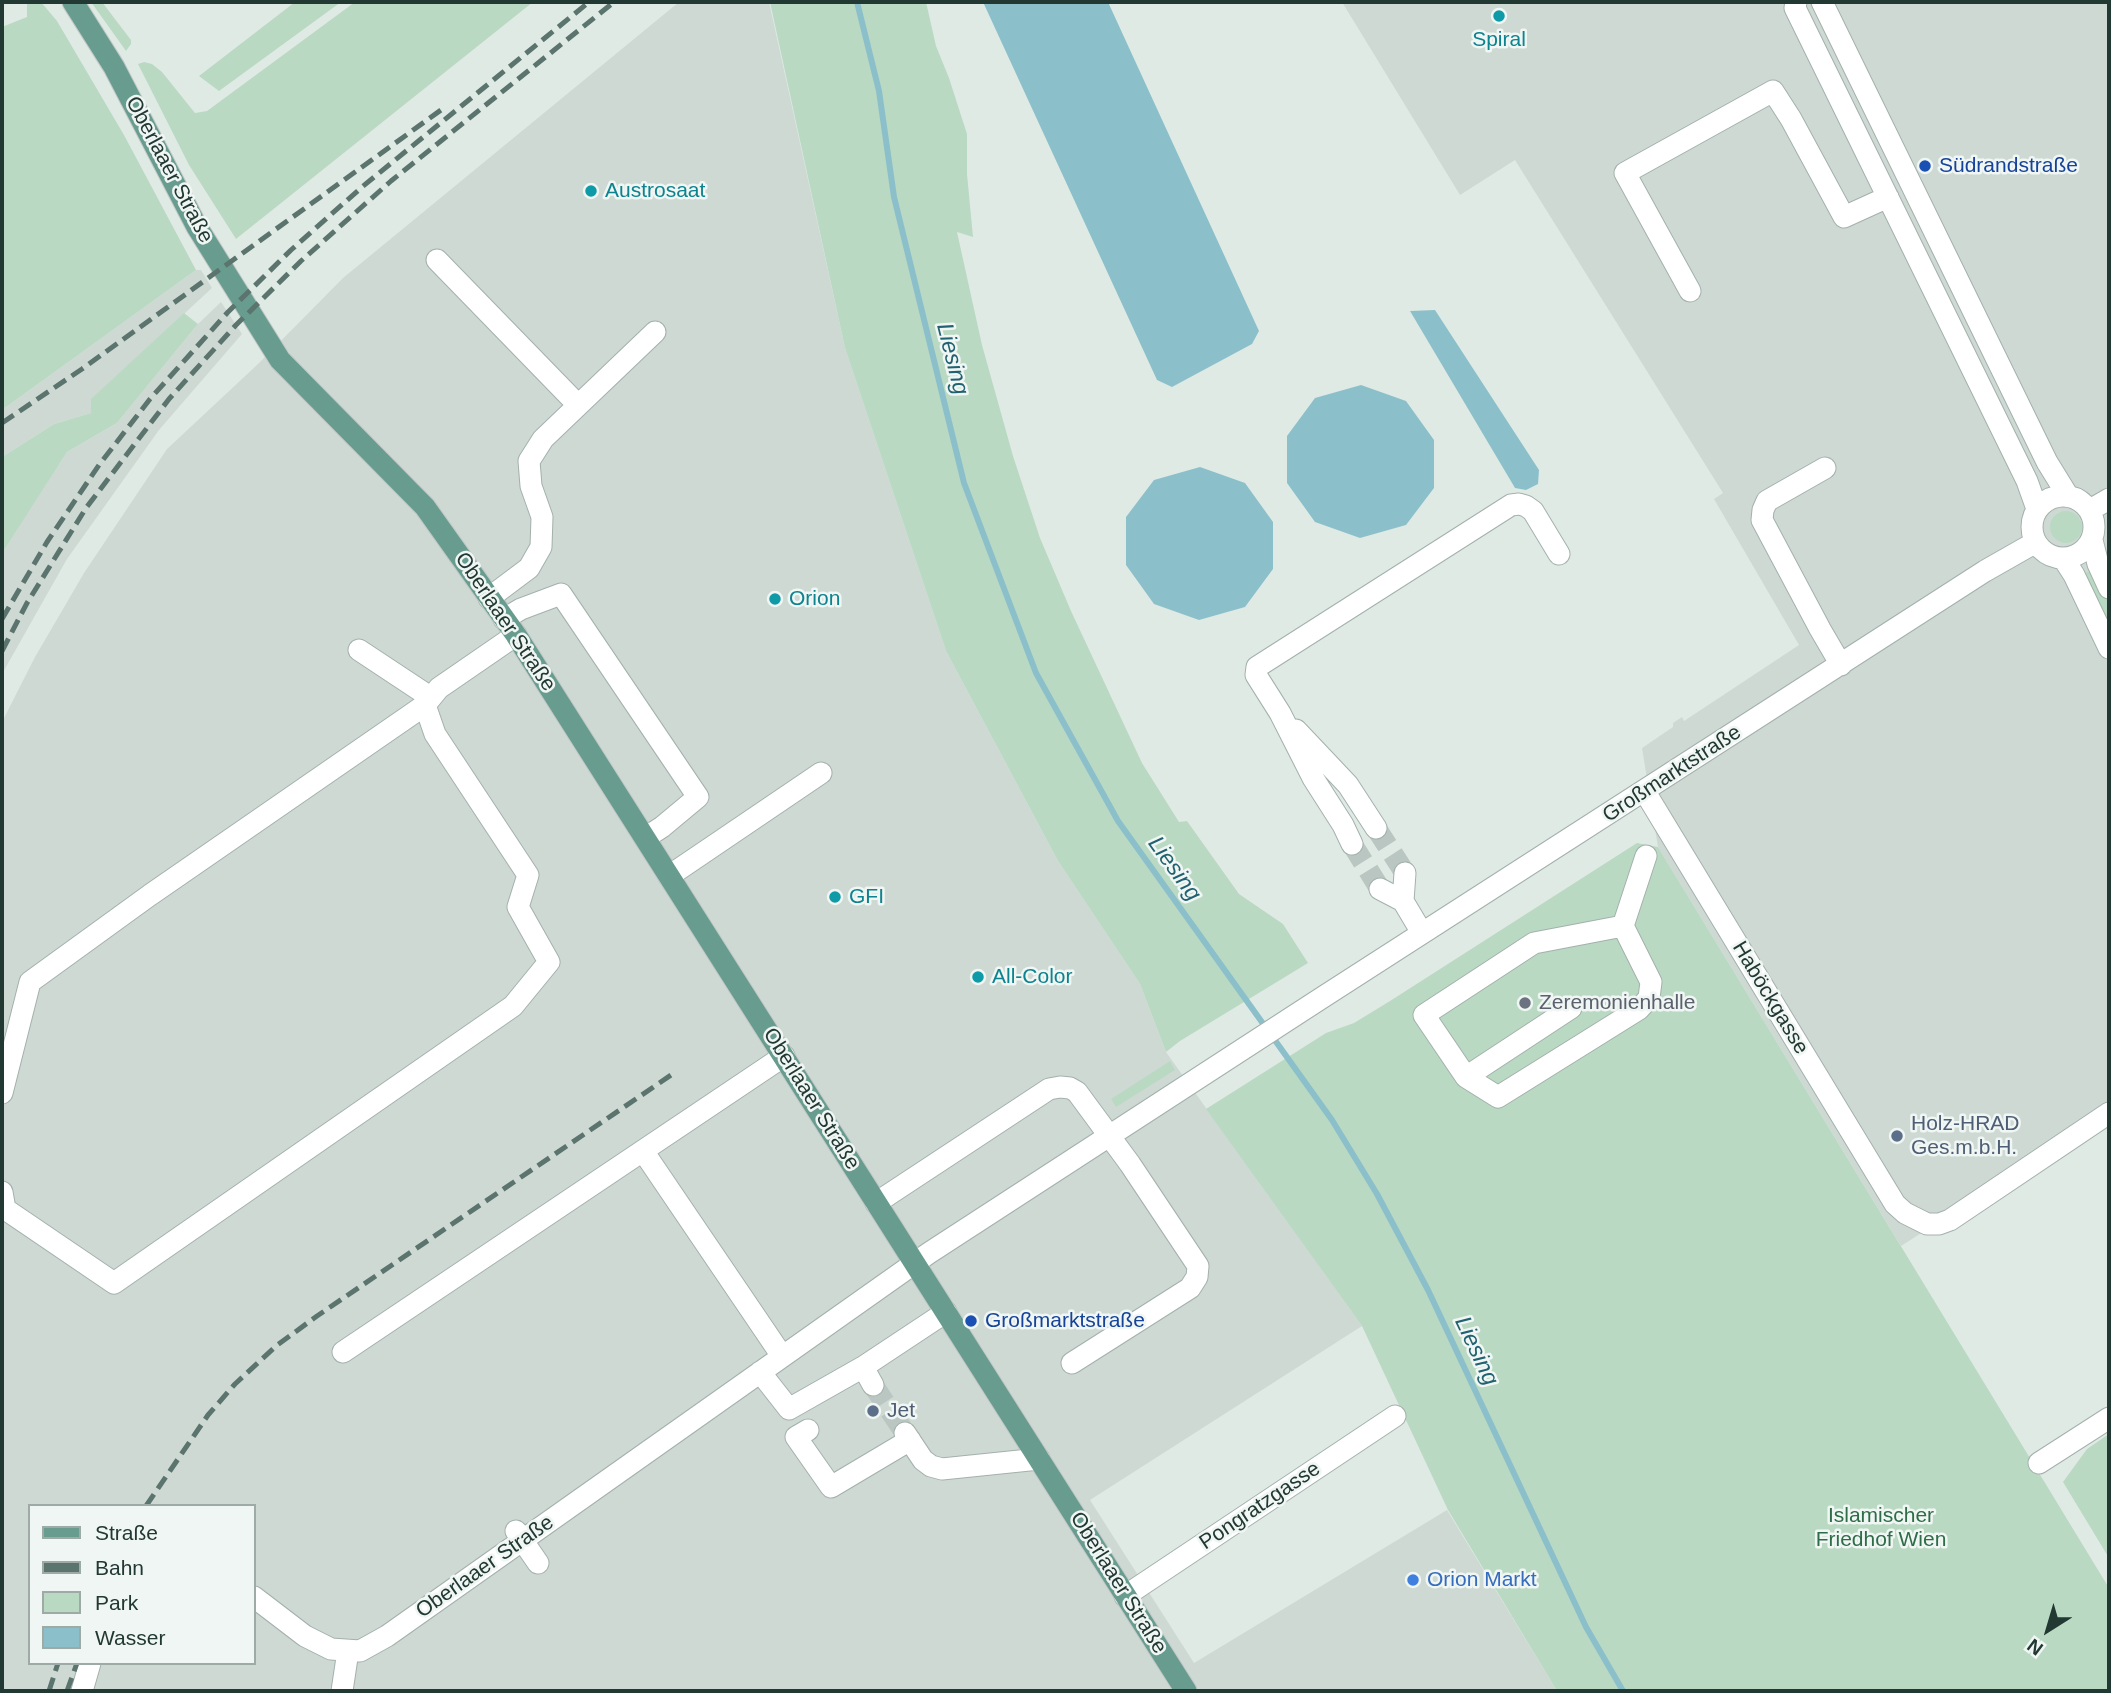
<!DOCTYPE html>
<meta charset="utf-8">
<style>
body{margin:0}
#map{position:relative;width:2111px;height:1693px;overflow:hidden;background:#e0eae5;font-family:Helvetica,sans-serif}
canvas{display:block}
.frame{position:absolute;inset:0;border:4px solid #223833;pointer-events:none}
.legend{position:absolute;left:28px;top:1504px;width:228px;height:161px;box-sizing:border-box;background:#f0f6f3;border:2px solid #9eaaa6;margin:0;padding:9px 12px;list-style:none;font-size:21px;color:#223833}
.legend li{display:flex;align-items:center;gap:14px;height:35px}
.legend b{width:35px;border:2px solid #9eaaa6}
.north{position:absolute;left:2013px;top:1595px;width:70px;height:70px;-webkit-text-stroke:5px #f0f6f3;paint-order:stroke;rotate:217deg;font-size:19px;font-weight:700;line-height:28px;text-align:center;color:#223833}
.north::after{content:'';display:block;margin:auto;width:24px;height:32px;background:#223833;clip-path:polygon(50% 0,100% 100%,50% 72%,0 100%)}
</style>
<div id="map">
<canvas width="2111" height="1693"></canvas>
<div class="frame"></div>
<ul class="legend">
<li><b style="height:9px;background:#679c8f"></b>Straße</li>
<li><b style="height:9px;background:#5c746e"></b>Bahn</li>
<li><b style="height:19px;background:#bad9c3"></b>Park</li>
<li><b style="height:19px;background:#8bc0cb"></b>Wasser</li>
</ul>
<div class="north">N</div>
</div>
<script>
const g = document.querySelector('canvas').getContext('2d');
g.lineJoin = 'round';
function fill(path, color) { g.fillStyle = color; g.fill(path, 'evenodd'); }
const shape = rows => new Path2D(rows.map(r => 'M' + r).join(''));
function strokePath(path, color, width, dash) { g.strokeStyle = color; g.lineWidth = width; g.lineCap = dash ? 'butt' : 'round'; g.setLineDash(dash || []); g.stroke(path); }
function drawText(font, color, halo, rows, align = 'center') {
  g.font = font + ' Helvetica,sans-serif'; g.lineWidth = 5; g.setLineDash([]); g.textBaseline = 'middle'; g.strokeStyle = halo; g.fillStyle = color; for (const [text, x, y, turn = 0] of rows) {
    g.save(); g.translate(x, y); g.rotate((+turn || 0) * Math.PI / 180); g.textAlign = isNaN(turn) ? turn : align; if (halo) g.strokeText(text, 0, 0); g.fillText(text, 0, 0); g.restore();
  }
}
fill(shape([
 [679,2,769,2,845,348,946,651,1058,861,1140,984,1166,1052,1362,1326,1090,1500,1194,1663,1447,1510,1557,1691,2,1691,2,722,35,657,84,573,167,449,258,364,343,278],
 [30,1506,254,1506,254,1663,30,1663],
 [1342,2,2109,2,2109,1113,1901,1246,1658,847,1642,748,1673,727,1673,723,1682,717,1684,721,1799,645,1714,499,1723,493,1515,160,1460,195],
 [196,270,201,270,212,288,92,399,91,413,54,424,2,457,2,410],
 [221,302,242,334,159,430,67,559,2,674,2,553,9,540,67,452,117,423,198,324]
]), '#ced9d4');
fill(shape([
 [27,2,41,2,57,21,124,135,196,270,2,410,2,27,27,17],
 [91,2,102,2,131,40,131,44,126,51],
 [295,2,341,2,219,91,199,76],
 [355,2,533,2,236,239,189,165,138,64,144,62,152,64,162,72,195,113,207,111],
 [770,2,926,2,936,46,949,78,967,134,967,174,973,237,957,232,982,345,1013,456,1040,538,1071,611,1142,763,1179,822,1187,821,1239,894,1283,924,1308,963,1180,1041,1166,1052,1140,984,1058,861,946,651,845,348],
 [184,313,198,324,117,423,67,452,2,553,2,457,54,424,91,413,91,399],
 '2050 527a16 16 0 1 1 32 0a16 16 0 1 1-32 0Z',
 [2094,570,2109,601,2109,630,2082,574],
 [1637,843,1658,847,2109,1588,2109,1691,1557,1691,1448,1510,1362,1326,1206,1109,1326,1033,1354,1023,1390,1001],
 [1170,1061,1175,1070,1116,1107,1111,1099],
 [2109,1434,2109,1558,2063,1482,2087,1449]
]), '#bad9c3');
fill(shape([
 [983,2,1108,2,1259,331,1252,344,1172,387,1157,380],
 [1435,310,1539,470,1538,484,1526,490,1515,488,1410,311],
 [1361,385,1406,401,1434,440,1434,488,1406,525,1360,538,1315,522,1287,483,1287,436,1315,398],
 [1200,467,1245,483,1273,522,1273,569,1245,607,1199,620,1154,604,1126,565,1126,517,1154,480]
]), '#8bc0cb');
strokePath(shape([
 [857,2,879,91,894,197,964,483,1036,673,1118,821,1332,1120,1377,1194,1428,1290,1586,1627,1623,1691]
]), '#8bc0cb', 6);
strokePath(shape([
 [1376,828,1405,873],
 [1352,844,1380,889],
 [873,1385,905,1433]
]), '#bac6c1', 21, [21, 10]);
const minor = shape([
 [1796,2,1795,8,2027,481,2037,509],
 [1822,2,2047,462,2068,496],
 [437,260,578,405],
 [1690,291,1625,173,1773,91,1791,119,1844,217,1888,197],
 [1825,468,1767,501,1763,510,1762,520,1820,629,1841,665],
 '2032 527a31 31 0 1 1 62 0a31 31 0 1 1-62 0Z',
 [2090,510,2109,499],
 [2092,540,2098,564,2109,588],
 [2063,558,2074,575,2109,648],
 [489,598,529,568,541,547,542,517,531,486,529,461,543,439,655,332],
 [504,619,521,609,561,594,698,797,662,827,645,838],
 [359,650,430,697],
 [1296,730,1348,785,1376,828],
 [1645,792,1895,1204,1905,1213,1927,1224,1939,1224,1950,1220,2109,1113],
 [1352,844,1343,825,1313,778,1280,713,1256,675,1257,667,1511,505,1519,504,1526,506,1533,511,1559,554],
 [669,876,821,773],
 [1380,889,1403,901,1422,933],
 [1403,901,1405,873],
 [1571,1008,1466,1077,1424,1015,1534,943,1623,926],
 [1466,1077,1498,1097,1639,1009,1649,998,1651,982,1623,926,1646,856],
 [2,1093,30,982,150,895,425,705,439,688,516,635],
 [643,1151,782,1356],
 [2,1192,5,1209,114,1283,513,1006,549,962,518,907,528,875,435,734,425,705],
 [876,1203,1049,1089,1060,1087,1070,1088,1077,1092,1130,1164,1198,1266,1197,1277,1190,1288,1072,1363],
 [343,1352,784,1056],
 [760,1372,789,1409,863,1367],
 [873,1385,863,1367,946,1312],
 [808,1430,796,1437,831,1487,910,1440],
 [905,1433,923,1460,931,1466,942,1469,1039,1459],
 [2039,1463,2109,1418],
 [516,1531,538,1563],
 [1125,1596,1395,1416],
 [254,1597,305,1636,331,1649,360,1651,387,1636,929,1253,1320,999,1985,571,2036,542],
 [82,1691,90,1663],
 [342,1691,348,1651]
]);
const major = shape([
 [73,2,114,67,197,227,280,360,425,507,516,635,1186,1691]
]);
strokePath(minor, '#a3b1ac', 23);
strokePath(major, '#c1c7c6', 23);
strokePath(minor, '#fff', 21);
strokePath(major, '#679c8f', 21);
strokePath(shape([
 [2,423,82,369,441,110],
 [2,619,47,542,99,465,150,399,228,312,291,250,362,187,589,2],
 [2,651,27,603,86,508,169,399,236,325,301,261,391,181,614,2],
 [146,1506,208,1415,235,1384,276,1346,317,1316,674,1073],
 [49,1691,58,1663],
 [67,1691,77,1663]
]), '#5c746e', 5, [14, 7]);
for (const [x, y, r, color] of [
 [1499,16,7,"#0f9aa8"],
 [1925,166,7,"#1a4fb4"],
 [591,191,7,"#0f9aa8"],
 [775,599,7,"#0f9aa8"],
 [835,897,7,"#0f9aa8"],
 [978,977,7,"#0f9aa8"],
 [1525,1003,7,"#6b7280"],
 [1897,1136,7,"#5c6f8a"],
 [971,1321,7,"#1a4fb4"],
 [873,1411,7,"#5c6f8a"],
 [1413,1580,7,"#3f7fe0"]
]) { const dot = new Path2D(); dot.arc(x, y, r, 0, 2 * Math.PI); g.fillStyle = color; g.fill(dot); strokePath(dot, '#f0f6f3', 2.5); }
drawText('21px', '#0d838f', '#f0f6f3', [
 ["Spiral",1499,40,"center"],
 ["Austrosaat",605,191],
 ["Orion",789,599],
 ["GFI",849,897],
 ["All-Color",992,977]
], 'left');
drawText('21px', '#164399', '#f0f6f3', [
 ["Südrandstraße",1939,166],
 ["Großmarktstraße",985,1321]
], 'left');
drawText('21px', '#223833', '#f0f6f3', [
 ["Oberlaaer Straße",169,170,62],
 ["Oberlaaer Straße",505,622,56],
 ["Großmarktstraße",1672,774,-33],
 ["Haböckgasse",1770,998,59],
 ["Oberlaaer Straße",811,1099,58],
 ["Pongratzgasse",1260,1506,-34],
 ["Oberlaaer Straße",485,1567,-35],
 ["Oberlaaer Straße",1118,1583,58]
]);
drawText('21px', '#5b616d', '#f0f6f3', [
 ["Zeremonienhalle",1539,1003]
], 'left');
drawText('21px', '#4e5e75', '#f0f6f3', [
 ["Holz-HRAD",1911,1124],
 ["Ges.m.b.H.",1911,1148],
 ["Jet",887,1411]
], 'left');
drawText('21px', '#2f6c48', '#f0f6f3', [
 ["Islamischer",1881,1516],
 ["Friedhof Wien",1881,1540]
]);
drawText('21px', '#366cbe', '#f0f6f3', [
 ["Orion Markt",1427,1580]
], 'left');
drawText('italic 23px', '#216170', '#f0f6f3', [
 ["Liesing",952,359,76],
 ["Liesing",1174,869,54],
 ["Liesing",1476,1351,65]
]);
</script>
